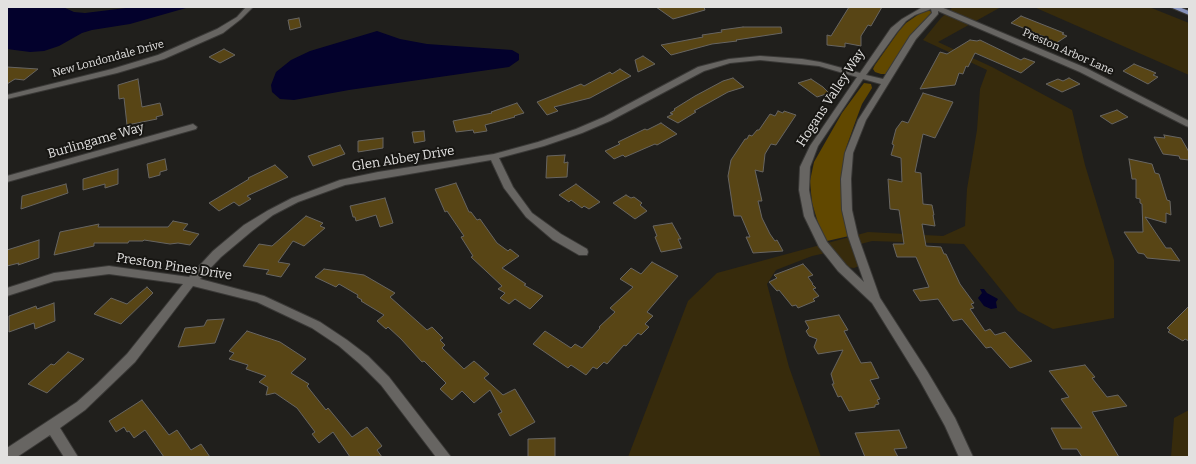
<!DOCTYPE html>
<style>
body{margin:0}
#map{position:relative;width:1196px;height:464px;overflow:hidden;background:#201f1c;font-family:Bitter,serif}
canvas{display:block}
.frame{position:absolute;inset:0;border:8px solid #e2e1e0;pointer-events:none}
</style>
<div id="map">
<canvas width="1196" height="464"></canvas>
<div class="frame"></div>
</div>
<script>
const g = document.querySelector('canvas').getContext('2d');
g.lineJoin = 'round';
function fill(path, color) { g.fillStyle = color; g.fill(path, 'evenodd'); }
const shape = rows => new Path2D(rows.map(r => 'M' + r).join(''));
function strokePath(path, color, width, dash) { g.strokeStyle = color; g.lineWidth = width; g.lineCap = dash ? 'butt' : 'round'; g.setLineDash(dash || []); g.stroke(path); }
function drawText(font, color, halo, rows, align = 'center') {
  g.font = font + ' Bitter,serif'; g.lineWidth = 4; g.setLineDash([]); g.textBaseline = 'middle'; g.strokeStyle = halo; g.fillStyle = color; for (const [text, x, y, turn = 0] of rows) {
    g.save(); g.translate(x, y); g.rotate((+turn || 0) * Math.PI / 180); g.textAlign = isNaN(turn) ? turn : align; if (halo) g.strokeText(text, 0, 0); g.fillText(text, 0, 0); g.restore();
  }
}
fill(shape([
 [953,7,1001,7,938,42,992,67,1072,110,1085,165,1114,260,1114,318,1053,329,1018,311,964,244,872,241,853,246,859,266,854,268,847,267,835,251,812,256,776,270,767,284,789,367,821,457,628,457,688,301,717,273,868,232,943,236,965,226,967,189,977,130,980,89,987,70,923,40,941,18],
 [1034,7,1149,7,1189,23,1189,75],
 [1189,410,1189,457,1171,457,1174,418]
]), '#372b0c');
fill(shape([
 [927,10,932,12,931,14,914,31,886,74,881,74,875,72,873,69,875,65,899,31,906,23,922,12],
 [864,83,871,84,872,88,862,104,856,120,846,148,842,171,849,236,827,241,819,226,812,203,810,181,814,162,842,113]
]), '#614800');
fill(shape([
 [7,7,63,7,74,12,85,13,134,7,186,8,130,24,92,30,82,33,59,46,44,51,30,52,7,49],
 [377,31,400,39,427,44,512,50,519,54,519,60,509,67,349,90,294,100,280,99,272,92,271,85,276,72,291,60,310,51],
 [980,289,984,289,987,293,998,299,996,302,997,308,991,309,984,306,978,298,982,293]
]), '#03012c');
const building = shape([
 [656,7,704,7,705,10,673,19,656,7],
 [849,7,882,7,871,26,868,25,861,36,861,46,845,43,845,47,827,45,827,35,831,36,849,7],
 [1021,16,1064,33,1062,34,1067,36,1055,44,1043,39,1045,37,1011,23,1021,16],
 [299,18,301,27,290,30,288,20,299,18],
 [743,27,781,27,782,33,736,40,737,41,712,44,671,55,661,45,703,37,702,35,722,32,721,30,743,27],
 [970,40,977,41,980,40,1021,60,1024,58,1035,62,1021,73,975,53,968,67,966,66,963,74,959,73,955,85,920,89,940,52,947,54,970,40],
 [224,49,235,55,220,63,209,57,224,49],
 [643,56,655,64,638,72,635,60,643,56],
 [1134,64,1156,73,1153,75,1158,77,1148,84,1123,71,1134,64],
 [7,67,38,69,24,80,15,79,7,84,7,67],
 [620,69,631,76,590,98,554,107,558,111,547,115,537,102,581,84,584,86,610,72,612,74,620,69],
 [733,78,744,87,728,92,694,111,696,112,678,123,667,117,673,114,670,113,675,110,674,109,695,96,723,81,733,78],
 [1069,78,1080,84,1062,92,1046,84,1058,79,1063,81,1069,78],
 [138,79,142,107,160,103,163,115,156,117,157,119,127,125,124,98,119,99,118,85,138,79],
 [811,79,823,87,829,93,817,97,798,83,811,79],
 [923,93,953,102,935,138,923,134,915,172,921,173,923,204,932,205,934,215,933,215,935,226,922,224,926,246,941,247,944,254,946,254,960,284,974,303,971,304,974,308,970,309,985,331,990,329,995,335,1005,332,1032,361,1010,368,991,347,986,348,962,319,953,321,938,299,920,301,913,290,929,287,916,257,897,257,893,244,904,244,899,210,890,209,888,179,902,182,901,158,891,155,894,145,892,144,896,129,902,121,908,123,923,93],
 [517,103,524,113,514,116,515,117,485,125,487,131,474,133,473,130,456,132,453,121,492,113,491,112,517,103],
 [1117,110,1128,117,1112,124,1100,116,1117,110],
 [778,111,783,113,784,111,796,115,776,145,771,144,765,154,763,172,755,170,762,201,758,201,762,218,770,234,775,241,777,240,783,251,753,253,746,237,750,237,741,216,734,216,728,176,731,160,745,139,747,139,749,135,752,136,757,130,759,130,770,114,775,116,778,111],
 [661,123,677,134,657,145,655,144,625,157,623,155,614,159,605,151,620,144,618,142,645,129,647,130,661,123],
 [424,131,425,141,414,143,412,132,424,131],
 [1164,135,1181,138,1189,152,1189,160,1180,159,1179,156,1163,154,1154,137,1165,138,1164,135],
 [383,138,383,148,358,152,358,141,383,138],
 [340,145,345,154,313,166,308,156,340,145],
 [565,155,564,163,568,162,567,177,546,178,547,156,565,155],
 [165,159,167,170,160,172,160,175,149,178,147,164,165,159],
 [1129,159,1152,164,1155,173,1159,174,1167,200,1170,201,1171,215,1166,213,1166,223,1145,217,1166,248,1171,248,1180,261,1147,258,1144,254,1138,253,1124,232,1143,232,1142,204,1140,203,1140,199,1136,198,1136,179,1132,179,1129,159],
 [275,165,288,177,247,196,251,199,239,206,234,202,219,211,209,203,249,179,248,178,275,165],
 [118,169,118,184,105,188,105,184,83,190,83,179,118,169],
 [456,183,469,212,471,212,477,220,480,219,497,243,508,251,510,249,519,256,502,268,526,284,524,285,543,296,530,309,515,299,509,304,500,298,505,293,498,289,502,286,471,257,473,256,461,237,464,236,447,211,445,212,435,189,456,183],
 [66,184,68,193,21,209,22,196,66,184],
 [576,184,600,202,589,209,584,206,582,208,571,200,569,202,559,195,576,184],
 [626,195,631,198,634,197,642,203,640,205,647,211,635,219,613,203,626,195],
 [385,198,393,223,380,227,376,215,356,221,355,217,353,217,350,206,385,198],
 [306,216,323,223,320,226,325,228,304,246,293,241,278,262,290,264,281,277,266,274,269,270,243,266,259,244,272,246,306,216],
 [173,221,188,224,183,230,199,234,190,245,178,243,170,244,144,240,143,241,129,241,128,243,94,243,94,246,54,255,60,232,99,224,98,227,168,227,173,221],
 [672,223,681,239,678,239,682,248,661,252,655,237,657,236,653,226,672,223],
 [39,240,39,258,18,265,19,263,7,266,7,250,39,240],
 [652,262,678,276,647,312,653,316,645,324,649,327,641,335,638,333,626,346,624,345,607,364,604,362,597,369,593,367,586,375,571,365,568,368,533,344,545,331,571,348,575,344,582,348,600,328,599,327,615,312,610,308,633,287,620,279,631,268,641,274,652,262],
 [803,264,813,275,808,277,813,284,812,284,816,288,813,289,819,296,813,299,815,301,798,308,796,305,792,306,779,290,777,291,769,282,777,278,774,275,803,264],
 [324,269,364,275,395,293,390,297,427,330,432,327,443,338,440,340,445,345,442,348,464,369,474,361,489,374,484,378,503,395,515,389,535,422,510,436,498,414,502,412,490,390,474,403,462,391,452,400,440,389,446,383,424,361,422,362,401,339,388,327,386,329,377,321,384,315,361,301,362,300,357,297,358,295,339,284,336,287,315,277,324,269],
 [147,287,153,293,121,324,94,314,111,298,127,304,147,287],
 [54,303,55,321,35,329,34,323,9,332,9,316,36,306,37,309,54,303],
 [1189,306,1189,341,1185,339,1183,341,1168,332,1170,330,1167,328,1189,306],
 [839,315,848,330,844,331,861,363,871,362,879,378,870,380,880,399,877,400,879,404,875,405,875,407,849,411,841,396,838,397,832,384,834,384,831,374,843,350,818,354,814,347,817,339,809,336,806,331,809,328,805,321,839,315],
 [224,319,215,343,178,347,185,328,204,326,207,320,224,319],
 [247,331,280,342,306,359,291,373,309,384,307,386,326,410,328,408,352,437,367,427,382,446,377,450,382,457,350,457,333,432,319,443,312,434,315,432,297,408,275,393,266,395,268,387,259,382,266,376,246,369,248,365,229,359,234,353,229,351,247,331],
 [68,352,84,359,47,393,28,384,51,364,54,365,68,352],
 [1085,365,1095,377,1092,378,1107,397,1118,395,1127,406,1092,412,1119,457,1082,457,1077,449,1062,449,1051,428,1082,428,1061,399,1069,397,1049,371,1085,365],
 [142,400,169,435,177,430,191,450,201,444,210,457,164,457,145,430,134,438,129,431,127,432,124,427,116,432,109,421,142,400],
 [899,430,907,448,894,449,898,457,865,457,855,433,899,430],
 [555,438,555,457,528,457,528,439,555,438]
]);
fill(building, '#584515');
strokePath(building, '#676562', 1);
const minor = shape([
 [246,7,253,7,241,19,223,33,164,59,117,73,7,99,7,95,112,69,158,55,217,29,237,17,246,7],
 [941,7,1086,68,1189,121,1189,127,1186,126,1080,72,938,11,938,14,916,39,866,120,853,153,851,179,852,210,858,236,880,298,927,371,955,418,973,457,959,457,945,426,919,379,872,303,838,271,819,247,804,216,799,190,800,167,810,146,857,77,819,66,760,60,730,63,704,71,610,121,582,133,544,146,499,158,513,187,532,213,561,234,587,249,588,252,587,255,579,255,553,240,526,217,504,188,491,160,345,185,298,202,273,215,252,231,221,257,200,279,264,296,320,322,347,340,368,356,389,377,451,457,436,457,381,385,360,364,339,346,312,328,257,302,193,286,135,362,85,410,60,428,78,457,64,457,50,435,17,457,7,457,7,448,77,402,97,384,127,354,183,284,109,274,54,281,7,296,7,288,54,273,109,266,189,277,213,251,244,225,267,211,292,198,340,180,378,172,494,154,538,142,576,129,604,117,698,67,729,59,760,56,802,59,820,62,860,73,891,28,902,19,921,8,941,7],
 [931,9,932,13,910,36,883,79,866,75,897,32,906,21,915,15,931,9],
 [863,79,881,84,858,120,845,153,841,179,842,210,848,236,864,282,846,265,827,242,814,216,809,190,810,167,818,146,863,79],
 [193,124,197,127,196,129,7,182,7,176,193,124]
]);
const major = shape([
 [1170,7,1179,7,1189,11,1189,15,1170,7]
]);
strokePath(minor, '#3a3937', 2);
strokePath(major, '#3a3937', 2);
fill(minor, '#676562');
fill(major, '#8591bb');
drawText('11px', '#e2e1e0', '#171613', [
 ["Preston Arbor Lane",1068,52,24],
 ["New Londondale Drive",108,59,-15]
]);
drawText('13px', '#e2e1e0', '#171613', [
 ["Hogans Valley Way",831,98,-57],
 ["Burlingame Way",96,141,-16],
 ["Glen Abbey Drive",403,159,-9],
 ["Preston Pines Drive",174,267,9]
]);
</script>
